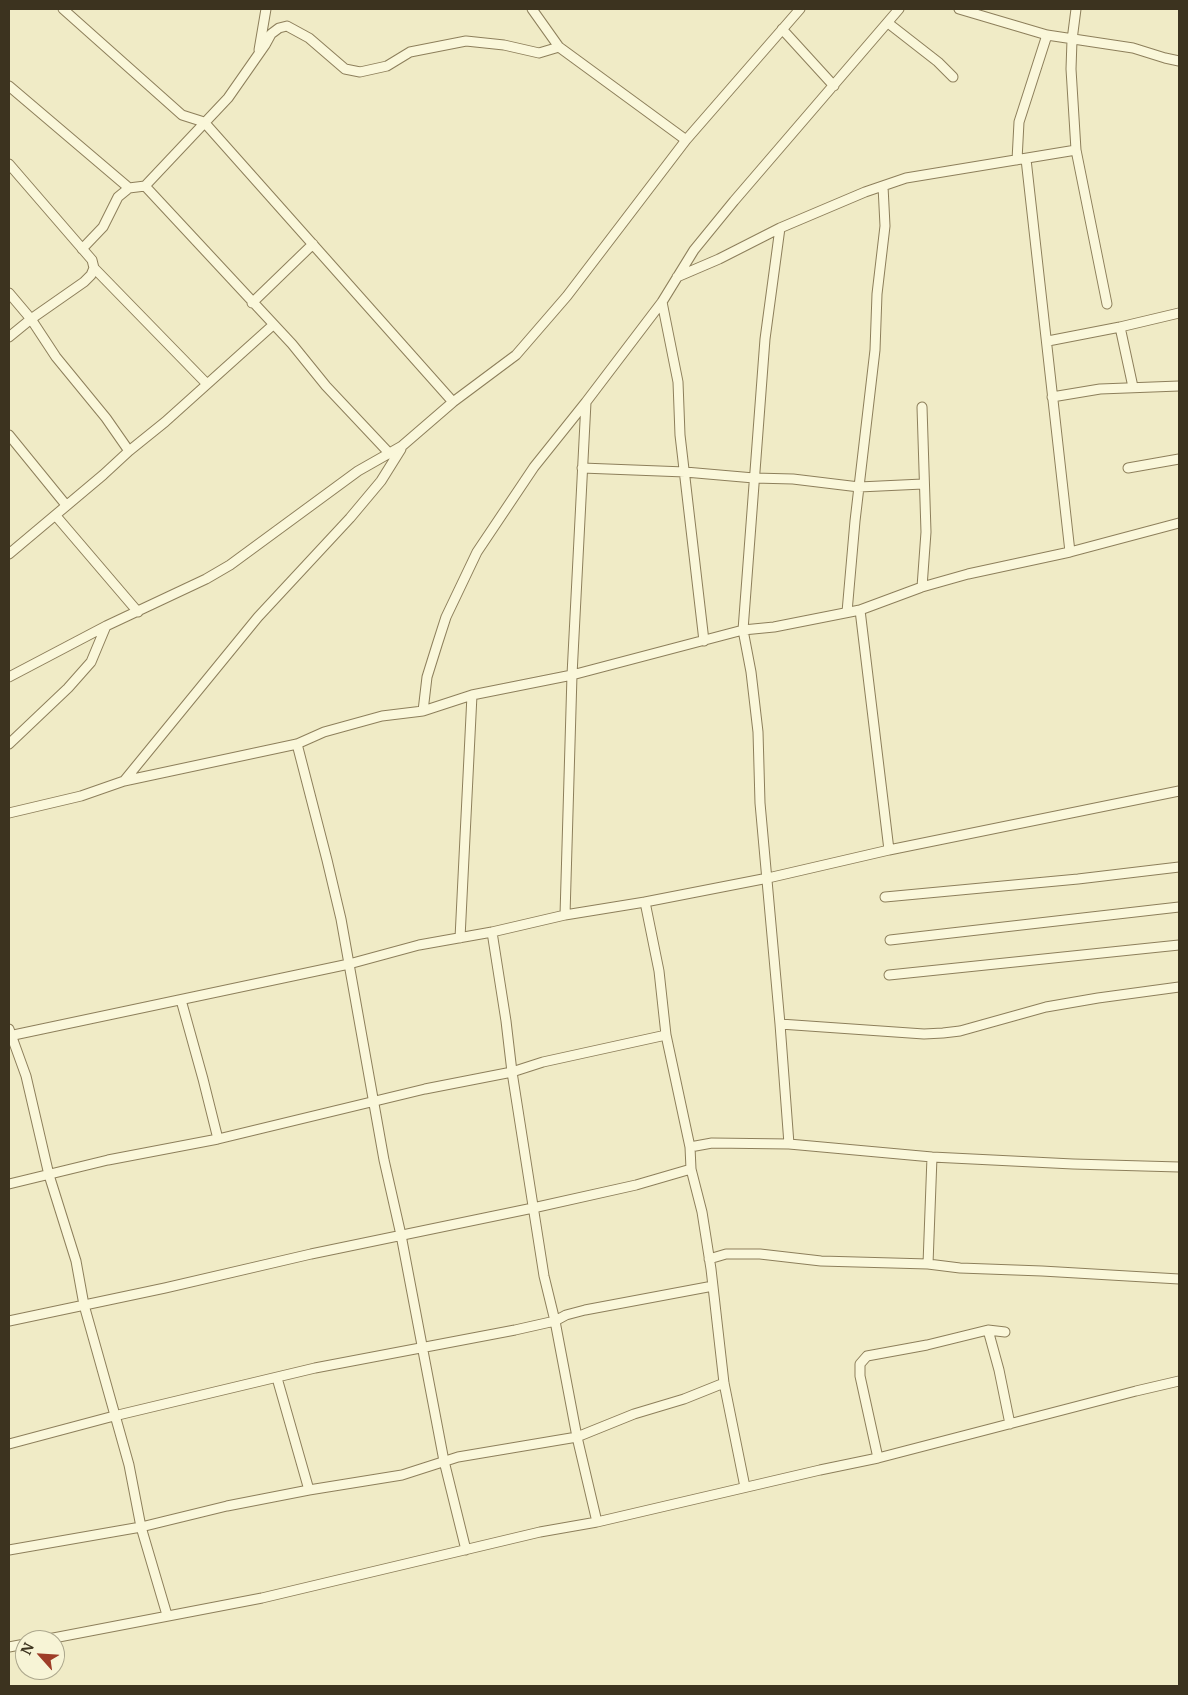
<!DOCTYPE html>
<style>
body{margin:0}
#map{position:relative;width:1188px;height:1695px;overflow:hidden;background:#f0ebc6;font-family:Merriweather,serif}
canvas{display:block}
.frame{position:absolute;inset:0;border:10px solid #3c331f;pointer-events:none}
.north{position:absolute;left:15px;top:1630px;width:50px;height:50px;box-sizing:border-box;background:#f7f4d6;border:1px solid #aca78d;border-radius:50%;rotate:296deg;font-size:14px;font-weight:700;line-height:20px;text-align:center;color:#3c331f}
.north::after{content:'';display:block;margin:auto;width:18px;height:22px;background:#9e3d28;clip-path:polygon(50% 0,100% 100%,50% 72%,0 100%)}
</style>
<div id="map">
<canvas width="1188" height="1695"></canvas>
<div class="frame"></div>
<div class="north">N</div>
</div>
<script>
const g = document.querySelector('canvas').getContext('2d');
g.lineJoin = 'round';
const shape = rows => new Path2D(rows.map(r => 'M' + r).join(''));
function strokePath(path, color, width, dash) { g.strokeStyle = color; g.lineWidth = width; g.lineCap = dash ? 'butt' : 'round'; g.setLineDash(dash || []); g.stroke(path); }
const minor = shape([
 [63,9,182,115,204,122,453,402],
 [532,9,559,47,686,140],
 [959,9,1047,35,1133,48,1165,58,1179,61],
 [1076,9,1072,40,1071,69,1076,150,1107,304],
 [888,23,938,62,953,77],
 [782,29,834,86],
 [259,50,266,9],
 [9,86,129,188],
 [1026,159,1070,552],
 [1017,160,1019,122,1047,35],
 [9,164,92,260,94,268,91,275,84,282,31,319,9,337],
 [145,186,292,344,326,386,390,454],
 [780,228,765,339,743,630,751,672,758,732,760,803,780,1024,789,1144],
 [82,249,103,227,118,197,129,188,145,186,228,98,265,45,271,34,279,28,287,26,309,38,345,69,360,72,387,66,410,52,466,41,504,45,539,53,559,47],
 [94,268,207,384],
 [677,277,719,259,780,228,865,192,906,178,1076,150],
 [9,293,31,319,56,357,106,418,129,451],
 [662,302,678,382,680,435,704,641],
 [252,303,313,244],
 [1120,327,1133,387],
 [1048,341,1120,327,1179,313],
 [1052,397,1100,389,1179,386],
 [922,407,926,532,922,587],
 [9,435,66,505],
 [582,468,685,472,754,478,793,479,859,487,923,484],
 [1128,468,1179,459],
 [56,516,138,612],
 [9,554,103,475,129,451,165,422,273,325],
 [860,610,889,850],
 [847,612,855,521,875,350,877,294,885,226,883,186],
 [9,677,106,626,206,579,230,565,358,471,402,446,453,402,516,355,567,296,686,140,800,9],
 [423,711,427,677,437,645,446,617,477,552,534,467,586,402],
 [9,744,68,688,91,662,106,626],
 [297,744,327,860,341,919,384,1160,401,1235,444,1461,466,1550],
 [124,781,258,617,350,518,381,481,401,449],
 [9,813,81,796,124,781,297,744,324,732,382,716,423,711,472,695,572,675,743,630,774,627,860,610,922,587,968,574,1070,552,1179,523],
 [885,897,1078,879,1179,867],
 [645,902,659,971,666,1035,690,1147,691,1169,702,1212,711,1269,724,1383,745,1487],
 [565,915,572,675,586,402,662,302,694,250,734,201,899,9],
 [492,932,506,1021,512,1072,544,1276,555,1321,577,1437,597,1522],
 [460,938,472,695],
 [890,940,1179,907],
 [889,975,1179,945],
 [181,1000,203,1079,218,1139],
 [780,1024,924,1034,943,1033,960,1031,1046,1007,1098,998,1179,987],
 [9,1029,26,1076,49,1175,76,1261,84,1305,129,1465,141,1527,167,1615],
 [9,1036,349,964,419,945,492,932,565,915,645,902,768,878,889,850,1179,791],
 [690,1147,712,1143,789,1144,932,1157,1073,1164,1179,1167],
 [9,1184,108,1160,218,1139,425,1089,512,1072,543,1062,666,1035],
 [709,1259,726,1254,760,1254,821,1261,928,1264,960,1268,1042,1271,1179,1279],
 [928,1264,932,1157],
 [9,1321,165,1288,311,1254,533,1208,636,1185,691,1169],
 [988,1330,999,1370,1010,1424],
 [277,1378,309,1490],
 [9,1444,114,1416,315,1368,515,1330,555,1321,566,1315,585,1310,713,1286],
 [878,1458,860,1376,860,1364,867,1356,927,1345,988,1330,1005,1332],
 [9,1550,141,1527,227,1506,309,1490,402,1475,458,1457,577,1437,634,1414,684,1399,724,1383],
 [43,1640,262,1598,540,1532,597,1522,820,1470,878,1458,1136,1391,1179,1381],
 [9,1647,25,1644]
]);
strokePath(minor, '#8d7f5b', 11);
strokePath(minor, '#faf7da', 9);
</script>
